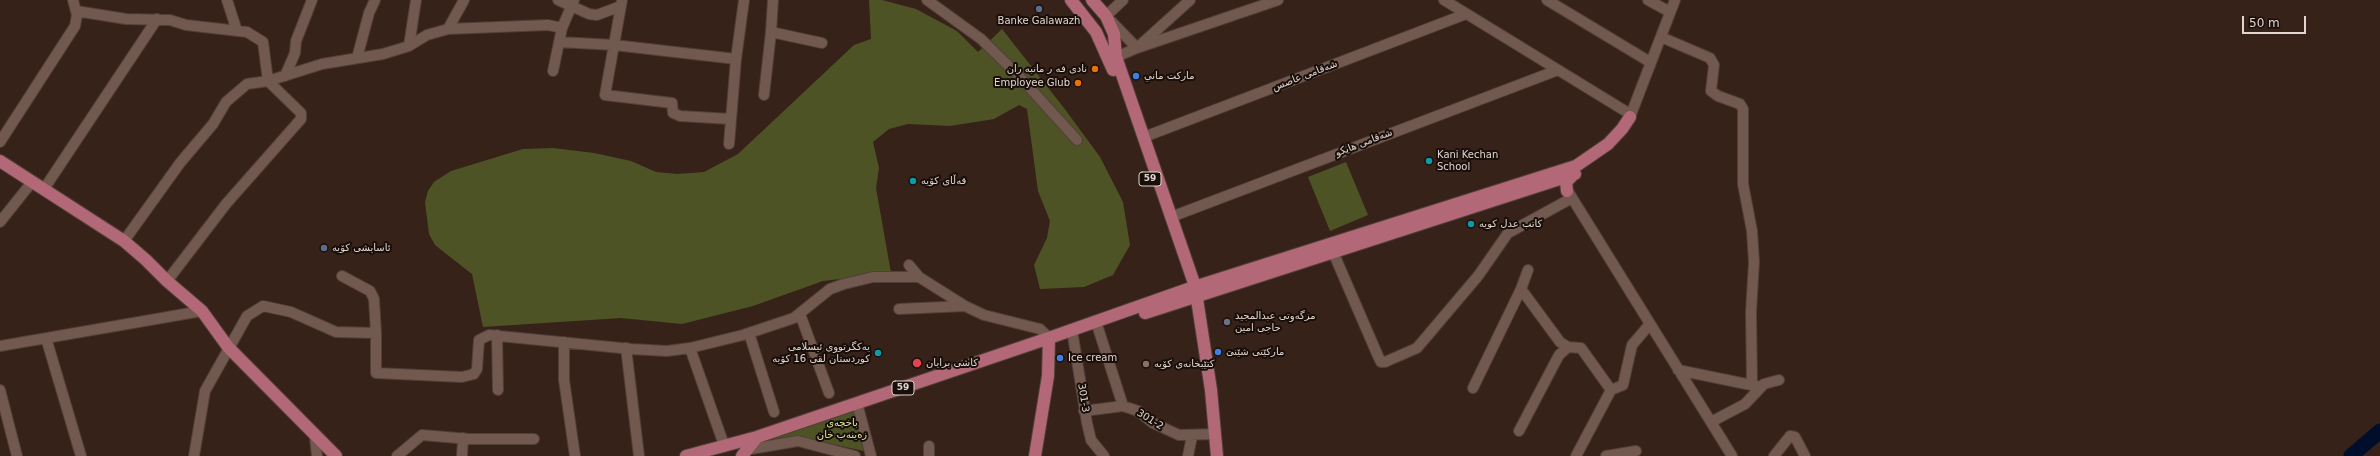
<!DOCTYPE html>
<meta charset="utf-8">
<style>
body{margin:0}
#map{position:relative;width:2380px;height:456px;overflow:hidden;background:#372219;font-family:"DejaVu Sans",sans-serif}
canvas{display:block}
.scale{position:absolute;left:2242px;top:16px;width:64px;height:18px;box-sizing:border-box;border:2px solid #e2d4ce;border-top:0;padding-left:5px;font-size:12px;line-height:14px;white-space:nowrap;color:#e2d4ce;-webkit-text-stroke:3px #180e0a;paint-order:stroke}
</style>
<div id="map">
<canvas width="2380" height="456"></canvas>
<div class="scale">50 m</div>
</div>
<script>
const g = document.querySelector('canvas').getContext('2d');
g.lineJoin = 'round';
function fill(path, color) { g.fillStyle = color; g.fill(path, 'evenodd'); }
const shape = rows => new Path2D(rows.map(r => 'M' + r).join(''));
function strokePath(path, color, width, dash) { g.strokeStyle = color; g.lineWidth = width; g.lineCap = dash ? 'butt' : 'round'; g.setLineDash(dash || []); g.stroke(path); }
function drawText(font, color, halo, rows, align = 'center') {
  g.font = font + ' "DejaVu Sans","Noto Naskh Arabic",sans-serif'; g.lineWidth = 4; g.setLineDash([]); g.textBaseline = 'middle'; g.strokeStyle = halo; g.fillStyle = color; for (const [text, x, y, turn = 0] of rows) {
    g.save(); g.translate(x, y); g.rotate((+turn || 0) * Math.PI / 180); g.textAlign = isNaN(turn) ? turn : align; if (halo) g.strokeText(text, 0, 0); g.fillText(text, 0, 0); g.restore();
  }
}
fill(shape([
 [869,0,882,0,916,9,957,31,978,52,1002,29,1064,108,1100,157,1123,202,1130,245,1113,275,1084,287,1040,289,1034,265,1047,238,1050,221,1038,191,1027,109,1019,105,994,119,950,126,908,124,889,129,873,142,879,168,876,188,891,273,823,281,753,306,682,324,621,318,483,327,472,274,445,253,435,245,429,234,425,202,428,191,434,182,451,171,523,149,553,148,594,153,631,161,656,172,677,174,704,172,738,154,854,45,871,39],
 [1346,162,1368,215,1330,231,1308,177],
 [854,408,864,451,798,437,761,442,775,433]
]), '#4e5325');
strokePath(shape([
 [2351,456,2380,431]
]), '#000e2c', 15);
const minor = shape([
 [227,0,237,31],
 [558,0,589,14,597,15,621,6],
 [622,0,605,95,672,103,673,113,680,116,731,119],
 [927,0,981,39,1019,76,1077,140],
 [1123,0,1106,16,1137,48,1190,0],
 [1444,0,1630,114],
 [1547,0,1650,62],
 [1648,0,1670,12],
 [76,11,126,19,170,20,186,25,247,32,263,42,268,81,301,113,301,119,226,204,167,281],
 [448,29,464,0],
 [771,32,822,43],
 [1661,37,1710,58,1714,65,1711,91,1718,96,1740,104,1743,109,1743,184,1752,231,1754,262,1751,312,1752,384],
 [559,42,614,45,736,59],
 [409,46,416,0],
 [357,58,369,13,375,0],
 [1109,60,1137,48,1278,0],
 [553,71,562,28,574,0],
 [285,76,295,53,296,41,312,0],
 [764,95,771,32,773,0],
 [1630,117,1675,0],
 [1144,137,1466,14],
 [0,142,75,26,77,15,73,0],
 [729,144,736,59,744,0],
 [44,189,157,19],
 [1569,193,1732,456],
 [1171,217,1558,70],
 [0,222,32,182],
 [124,241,180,163,213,124,226,102,247,84,268,81,322,64,383,54,409,46,427,35,448,29,548,25,562,28],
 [1333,252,1378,356,1381,362,1385,362,1417,348,1478,276,1508,233,1572,198],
 [909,265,919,277,965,306,984,315,1040,329,1049,338],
 [1521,289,1528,270],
 [899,309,965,306],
 [800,314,829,393],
 [1098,328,1123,406],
 [376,333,376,373,462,377,474,374,477,369,479,340,489,335,631,349,667,351,690,348,743,335,794,318,830,289,844,284,873,277,919,277],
 [749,333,774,412],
 [497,335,498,390],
 [1073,336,1087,423,1091,440,1104,456],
 [46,338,81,456],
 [564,342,564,380,575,456],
 [0,346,202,311],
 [626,348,639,456],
 [690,348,724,445],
 [1678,370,1761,387],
 [1473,388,1521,289,1560,342,1568,347],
 [0,390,17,456],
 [857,403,871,456],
 [1084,411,1123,406,1138,411,1153,423,1179,435,1215,434],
 [1711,422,1745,404,1764,384,1779,380],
 [1519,431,1559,355,1568,347,1581,348,1611,390],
 [315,438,317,456],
 [745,450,798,441,855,456],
 [194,456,205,391,247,316,263,306,291,312,336,332,376,333,374,299,370,291,342,276],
 [397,456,422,435,469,439,534,439],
 [462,456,463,438],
 [929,456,929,446],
 [1188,456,1192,436],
 [1576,456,1611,390,1623,385,1632,345,1650,324],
 [1606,456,1636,451],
 [1774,456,1790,436,1795,437,1805,456]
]);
const major = shape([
 [1071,0,1096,32,1113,70],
 [1092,0,1106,16,1114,34,1116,57,1195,286,1211,390,1217,456],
 [0,161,124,241,146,260,167,281,202,311,228,347,336,456],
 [1567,191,1566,182,1572,176],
 [1145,313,1575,174],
 [686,456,757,437,1049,338,1188,289,1576,166,1608,144,1622,129,1630,117],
 [742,456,757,437],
 [1035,456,1048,376,1049,338]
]);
strokePath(minor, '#513f39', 12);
strokePath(major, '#513f39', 14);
strokePath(minor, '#72594f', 10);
strokePath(major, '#b36877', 12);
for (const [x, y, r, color] of [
 [1039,9,4,"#5c6f8a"],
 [1095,69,4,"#e8710a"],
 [1136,76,4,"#3f7fe0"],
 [1078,83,4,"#e8710a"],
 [1429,161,4,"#0f9aa8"],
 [913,181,4,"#0f9aa8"],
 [1471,224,4,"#0f9aa8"],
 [324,248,4,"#5c6f8a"],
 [1227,322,4,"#6b7280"],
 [1218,352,4,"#3f7fe0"],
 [878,353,4,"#0f9aa8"],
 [1060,358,4,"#3f7fe0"],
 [917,363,5,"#e0444e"],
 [1146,364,4,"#8d6e63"]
]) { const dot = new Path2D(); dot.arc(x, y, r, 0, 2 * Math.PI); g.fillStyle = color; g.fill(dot); strokePath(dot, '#180e0a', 1.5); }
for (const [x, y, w] of [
 [1150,179,22],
 [903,388,22]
]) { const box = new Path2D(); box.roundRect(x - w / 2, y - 7, w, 14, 3); g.fillStyle = '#180e0a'; g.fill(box); strokePath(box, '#e2d4ce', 1); }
drawText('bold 9px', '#e2d4ce', null, [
 ["59",1150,179],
 ["59",903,388]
]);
drawText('10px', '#e2d4ce', '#180e0a', [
 ["Banke Galawazh",1039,21,"center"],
 ["نادی فه ر مانبه ران",1087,69,"right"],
 ["مارکت ماني",1144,76],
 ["Employee Glub",1070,83,"right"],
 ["Kani Kechan",1437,155],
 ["School",1437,167],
 ["قەڵای کۆیە",921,181],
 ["كاتب عدل كويه",1479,224],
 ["ئاسایشی کۆیە",332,248],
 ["مزگه‌وتی عبدالمجید",1235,316],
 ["حاجی امین",1235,328],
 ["يه‌كگرتووی ئیسلامی",870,347,"right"],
 ["كوردستان لقی 16 كۆیه‌",870,359,"right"],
 ["ماركێتى شێنێ",1226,352],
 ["Ice cream",1068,358],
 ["كاشی برایان",926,363],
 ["كتێبخانه‌ی كۆیه‌",1154,364]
], 'left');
drawText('10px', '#e2d4ce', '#180e0a', [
 ["شه‌قامی عاصس",1305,76,-21],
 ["شه‌قامی هایكو",1364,143,-21],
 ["301-3",1083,398,81],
 ["301-2",1150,420,32]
]);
drawText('10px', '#dee89c', '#180e0a', [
 ["باخچه‌ی",842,423],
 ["زه‌ینه‌ب خان",842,435]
]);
</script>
